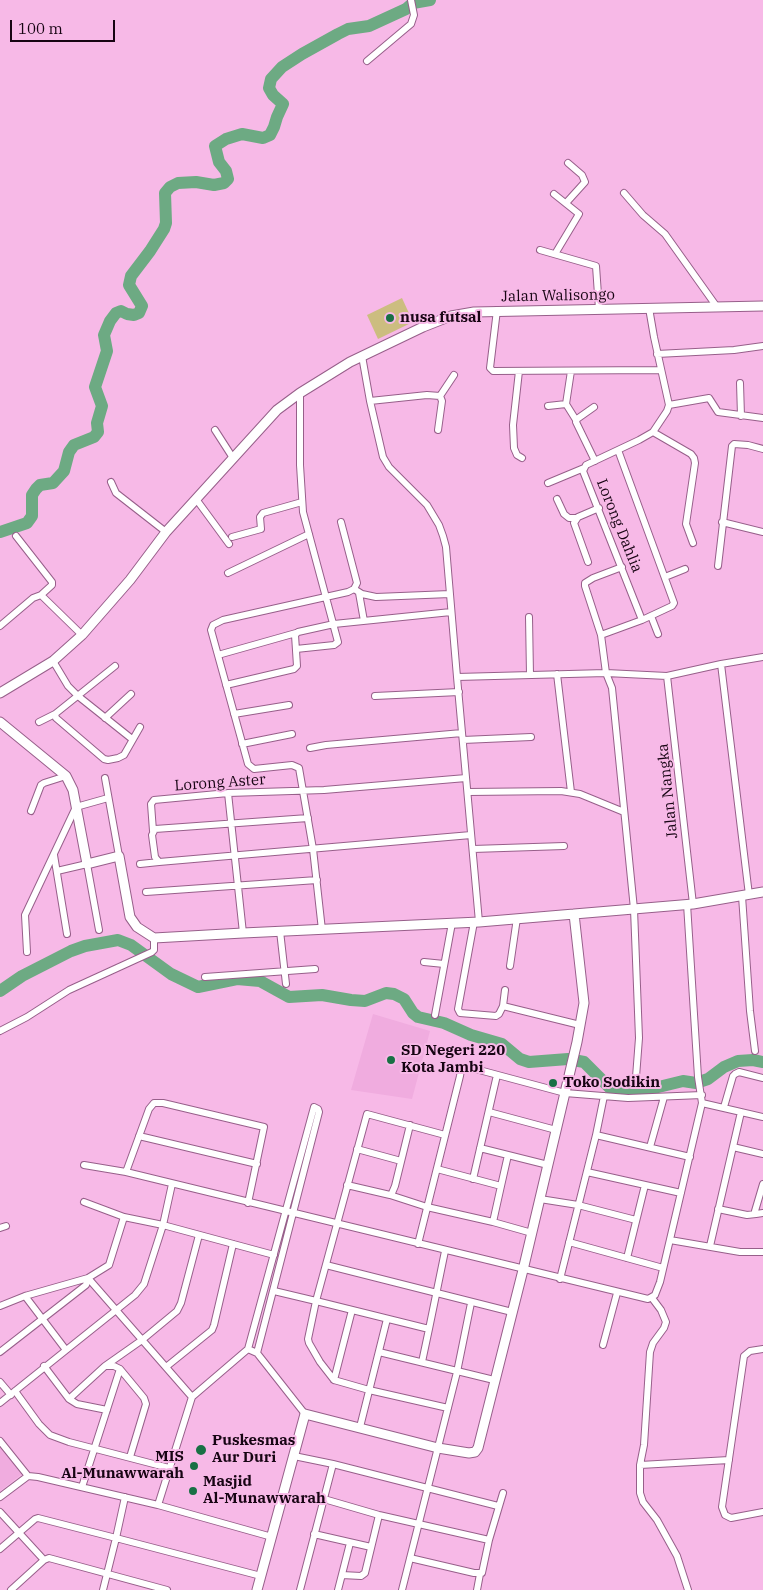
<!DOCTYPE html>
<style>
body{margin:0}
#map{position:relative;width:763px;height:1590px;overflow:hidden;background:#f7b9e7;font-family:"IBM Plex Serif",serif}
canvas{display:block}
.scale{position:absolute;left:10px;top:20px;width:105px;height:22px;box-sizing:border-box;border:2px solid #170413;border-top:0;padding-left:6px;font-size:15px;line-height:18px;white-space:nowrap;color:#170413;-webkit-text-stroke:4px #f7b9e7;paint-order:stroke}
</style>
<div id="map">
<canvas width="763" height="1590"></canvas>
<div class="scale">100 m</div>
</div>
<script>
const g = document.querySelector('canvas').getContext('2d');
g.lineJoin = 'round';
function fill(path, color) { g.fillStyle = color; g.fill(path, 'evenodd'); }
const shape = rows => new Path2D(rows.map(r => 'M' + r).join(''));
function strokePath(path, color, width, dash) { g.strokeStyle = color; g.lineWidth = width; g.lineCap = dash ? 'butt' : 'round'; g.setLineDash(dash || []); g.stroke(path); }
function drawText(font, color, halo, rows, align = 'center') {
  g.font = font + ' "IBM Plex Serif",serif'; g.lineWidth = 4; g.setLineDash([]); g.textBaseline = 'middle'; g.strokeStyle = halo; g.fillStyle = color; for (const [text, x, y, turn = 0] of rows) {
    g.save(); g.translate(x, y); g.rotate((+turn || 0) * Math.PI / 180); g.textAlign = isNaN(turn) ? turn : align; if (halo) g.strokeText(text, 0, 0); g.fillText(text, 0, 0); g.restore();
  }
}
fill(shape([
 [373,1014,430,1031,412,1099,351,1090],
 [0,1447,22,1474,0,1491]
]), '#f0acdf');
fill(shape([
 [402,298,413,322,378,339,367,315]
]), '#ccbd80');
strokePath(shape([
 [0,532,27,523,32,516,32,495,36,489,40,485,53,483,64,471,69,452,74,445,94,437,98,432,97,423,102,406,95,387,107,351,104,335,110,321,116,313,121,311,127,314,134,315,139,313,142,306,129,285,131,276,150,251,164,229,166,223,165,193,170,187,178,183,196,182,214,185,224,183,228,179,226,171,219,162,215,146,226,139,242,134,263,138,270,135,274,127,277,117,283,104,273,95,269,88,271,79,282,67,302,54,338,34,348,29,369,26,406,9,413,3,430,0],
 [0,991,22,976,71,951,85,946,118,940,131,945,171,974,198,987,237,979,260,981,289,997,322,995,351,1000,365,1001,386,993,394,994,404,999,413,1013,418,1017,444,1023,471,1035,502,1044,520,1059,529,1062,568,1059,584,1062,610,1088,634,1093,683,1081,696,1083,708,1079,724,1067,738,1061,753,1060,763,1062]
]), '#6daa83', 12);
const street = shape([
 [367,61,411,24,414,15,411,0],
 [624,193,643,215,665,234,717,307],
 [554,194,579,214,555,254],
 [566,203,585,182,582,175,568,163],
 [540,250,596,266,599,309],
 [497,310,490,368,493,371,661,370],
 [657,354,734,350,763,346],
 [362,356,370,401,383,457,389,467,427,505,439,525,443,536,446,547,457,677,606,673,612,688,634,909,639,1038,636,1077],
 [519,371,513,425,514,448,517,455,522,458],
 [740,383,741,416],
 [440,396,454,375],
 [370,401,427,395,440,396,442,401,438,430],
 [566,404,576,420],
 [669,405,709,398,718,412,763,418],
 [548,406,566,404,571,371],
 [594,407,577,419,576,422,595,461],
 [215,430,233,458],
 [653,432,691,454,694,458,695,463,686,524,693,543],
 [111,482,116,493,166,532],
 [548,483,584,468],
 [196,499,229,544],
 [557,499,564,514,569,518,576,518],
 [722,522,763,532],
 [16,536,52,582,52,585,41,595],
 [232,537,261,529,260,517,263,513,302,502],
 [588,562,574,523,578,517,599,508],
 [718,566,732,446,734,444,748,445,763,449],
 [622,567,593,578,585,583,585,586,601,635,606,673,667,676,721,664,763,657],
 [228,573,309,534],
 [665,577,685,569],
 [354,589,362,594,376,597,450,594],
 [359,593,364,621],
 [651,616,658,634],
 [529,617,530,675],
 [642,620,583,471,586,465,639,440,653,432,667,411,669,405,654,337,649,308],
 [0,626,33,598,41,595,82,635],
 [601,635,642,620,672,606,674,603,618,450],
 [296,649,334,645,338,642,303,512,300,465,300,393],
 [218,655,296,633],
 [53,661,68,686,78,696,132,739],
 [721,664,749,895],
 [115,666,55,714,56,718,104,759,108,760,118,758,124,755,140,727],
 [557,674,571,792],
 [667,676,693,904],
 [457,677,479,922],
 [226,685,294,669,297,666,295,635,298,632,334,624,451,612],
 [375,696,459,692],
 [234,714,289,705],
 [105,718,131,694],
 [39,722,55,714],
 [463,740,531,737],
 [242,744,292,734],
 [310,748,326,745,462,733],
 [105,778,119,856],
 [468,792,561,791,580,794,624,812],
 [228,793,243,933],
 [31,811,41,785,44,783,66,776],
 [308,818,155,829,152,835,155,857,159,862,471,835],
 [153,831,151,804,154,800,228,793,324,790,466,778],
 [473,849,564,846],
 [54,855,67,934],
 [140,864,159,862],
 [57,871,87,864,99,930],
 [146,892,317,880],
 [742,896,750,1011,755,1051],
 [474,922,458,1009,460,1013,496,1016,499,1014,503,1006,580,1025],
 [322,930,313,849,299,768,292,765,254,769,248,764,211,630,213,625,223,620,348,592,354,589,357,583,341,522],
 [280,931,286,984],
 [27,952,25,915,76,807,108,798],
 [424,962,444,964],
 [510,966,517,918],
 [205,977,315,969],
 [503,1006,505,990],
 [435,1015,452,923],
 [0,1031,27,1017,69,990,152,952,154,950,154,938],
 [702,1103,763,1117],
 [724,1107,733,1076,735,1074,739,1072,763,1078],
 [489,1112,556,1130],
 [596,1135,690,1157],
 [139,1136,257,1164],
 [650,1147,664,1097],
 [733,1147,763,1154],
 [480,1148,508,1155],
 [357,1149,401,1161],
 [84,1165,126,1172,648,1299,655,1295,660,1282,702,1103,698,1077,687,904],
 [437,1169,501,1186],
 [126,1172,149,1109,154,1103,163,1103,264,1127,248,1203],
 [587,1172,681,1193],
 [473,1179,497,1075],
 [763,1184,755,1211,756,1214,763,1213],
 [347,1185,390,1195,392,1193,395,1186,410,1125],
 [390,1195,427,1207,493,1222],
 [540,1199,578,1205,636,1220],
 [84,1202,124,1217,163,1225,274,1255],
 [718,1209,747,1215,756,1214],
 [0,1228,6,1226],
 [532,1233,493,1222,501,1186,508,1155,548,1165],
 [670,1240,740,1252,763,1252],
 [569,1242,663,1268],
 [418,1244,460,1076,461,1070,464,1067,468,1067,565,1093,628,1098,702,1095],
 [710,1246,741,1112],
 [445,1251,429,1329,316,1301,367,1114,445,1135],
 [627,1258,645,1185],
 [326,1265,512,1312],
 [560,1279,596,1135,604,1096],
 [274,1291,316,1301,308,1339,309,1343,320,1362,334,1380],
 [25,1296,66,1350],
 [652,1298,661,1310,666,1322,664,1328,653,1343,650,1352,644,1445,640,1465,640,1493,643,1502,657,1520,677,1556,688,1590],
 [0,1306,25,1296,88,1278,192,1397],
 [352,1310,334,1380,369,1390,448,1408],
 [603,1345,617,1293],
 [248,1349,314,1107,318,1109,319,1112,257,1353],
 [763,1349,750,1351,744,1356,722,1507,725,1515,731,1518,763,1512],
 [0,1352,86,1285,88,1278,109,1265,124,1217],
 [379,1352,494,1380],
 [422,1362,429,1329],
 [44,1366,69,1399],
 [166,1367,212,1330,214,1325,233,1244],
 [120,1369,144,1398,146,1404,130,1457],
 [0,1382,11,1395],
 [15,1391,39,1424,50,1435,69,1442,169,1468],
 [0,1403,135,1295,144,1284,163,1225,172,1184],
 [107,1410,77,1404,69,1399,105,1366,142,1340,177,1311,181,1303,199,1235],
 [360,1427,387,1319],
 [0,1441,28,1476],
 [294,1456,333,1464,300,1590],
 [333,1464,498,1506],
 [640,1465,729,1460],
 [82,1487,120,1369,114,1366,106,1366],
 [0,1497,28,1476,38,1477,158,1505,272,1537],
 [324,1499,379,1515,489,1540],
 [158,1505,192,1397,248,1349,257,1353,305,1414],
 [0,1512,44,1560],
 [314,1534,371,1547],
 [0,1549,35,1519,38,1518,116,1538,125,1497],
 [410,1558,474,1573,482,1573,489,1540,503,1493],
 [342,1575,361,1576,365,1573,379,1515],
 [11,1590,44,1560,49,1558,167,1590],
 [103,1590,116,1538,261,1576],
 [338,1590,350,1543],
 [402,1590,457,1372,471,1303],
 [477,1590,480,1574]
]);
const secondary = shape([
 [0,693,53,661,82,635,130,580,166,532,277,410,300,393,350,362,423,327,451,316,474,312,763,306],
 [0,722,66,776,73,790,87,864,119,856,130,917,137,927,154,938,243,933,479,922,693,904,763,892],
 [257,1590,305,1414,438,1448,469,1453,475,1452,478,1448,523,1270,577,1042,584,1003,574,914]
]);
strokePath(street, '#975f8a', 8);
strokePath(secondary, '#975f8a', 11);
strokePath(street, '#fff', 6);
strokePath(secondary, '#fff', 9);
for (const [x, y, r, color] of [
 [390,318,5,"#187044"],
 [391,1060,5,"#187044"],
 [553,1083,5,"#187044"],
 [201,1450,6,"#187044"],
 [194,1466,5,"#187044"],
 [193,1491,5,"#187044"]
]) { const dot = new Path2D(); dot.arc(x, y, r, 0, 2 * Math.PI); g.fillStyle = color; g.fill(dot); strokePath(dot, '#f7b9e7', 2); }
drawText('15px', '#170413', '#f7b9e7', [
 ["Jalan Walisongo",558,296,-1],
 ["Lorong Dahlia",619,526,68],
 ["Lorong Aster",220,783,-4],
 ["Jalan Nangka",668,791,-96]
]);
drawText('bold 15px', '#170413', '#f7b9e7', [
 ["nusa futsal",400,318],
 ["SD Negeri 220",401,1051],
 ["Kota Jambi",401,1068],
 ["Toko Sodikin",563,1083],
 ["Puskesmas",212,1441],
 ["Aur Duri",212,1458],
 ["MIS",184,1457,"right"],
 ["Al-Munawwarah",184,1474,"right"],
 ["Masjid",203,1482],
 ["Al-Munawwarah",203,1499]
], 'left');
</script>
